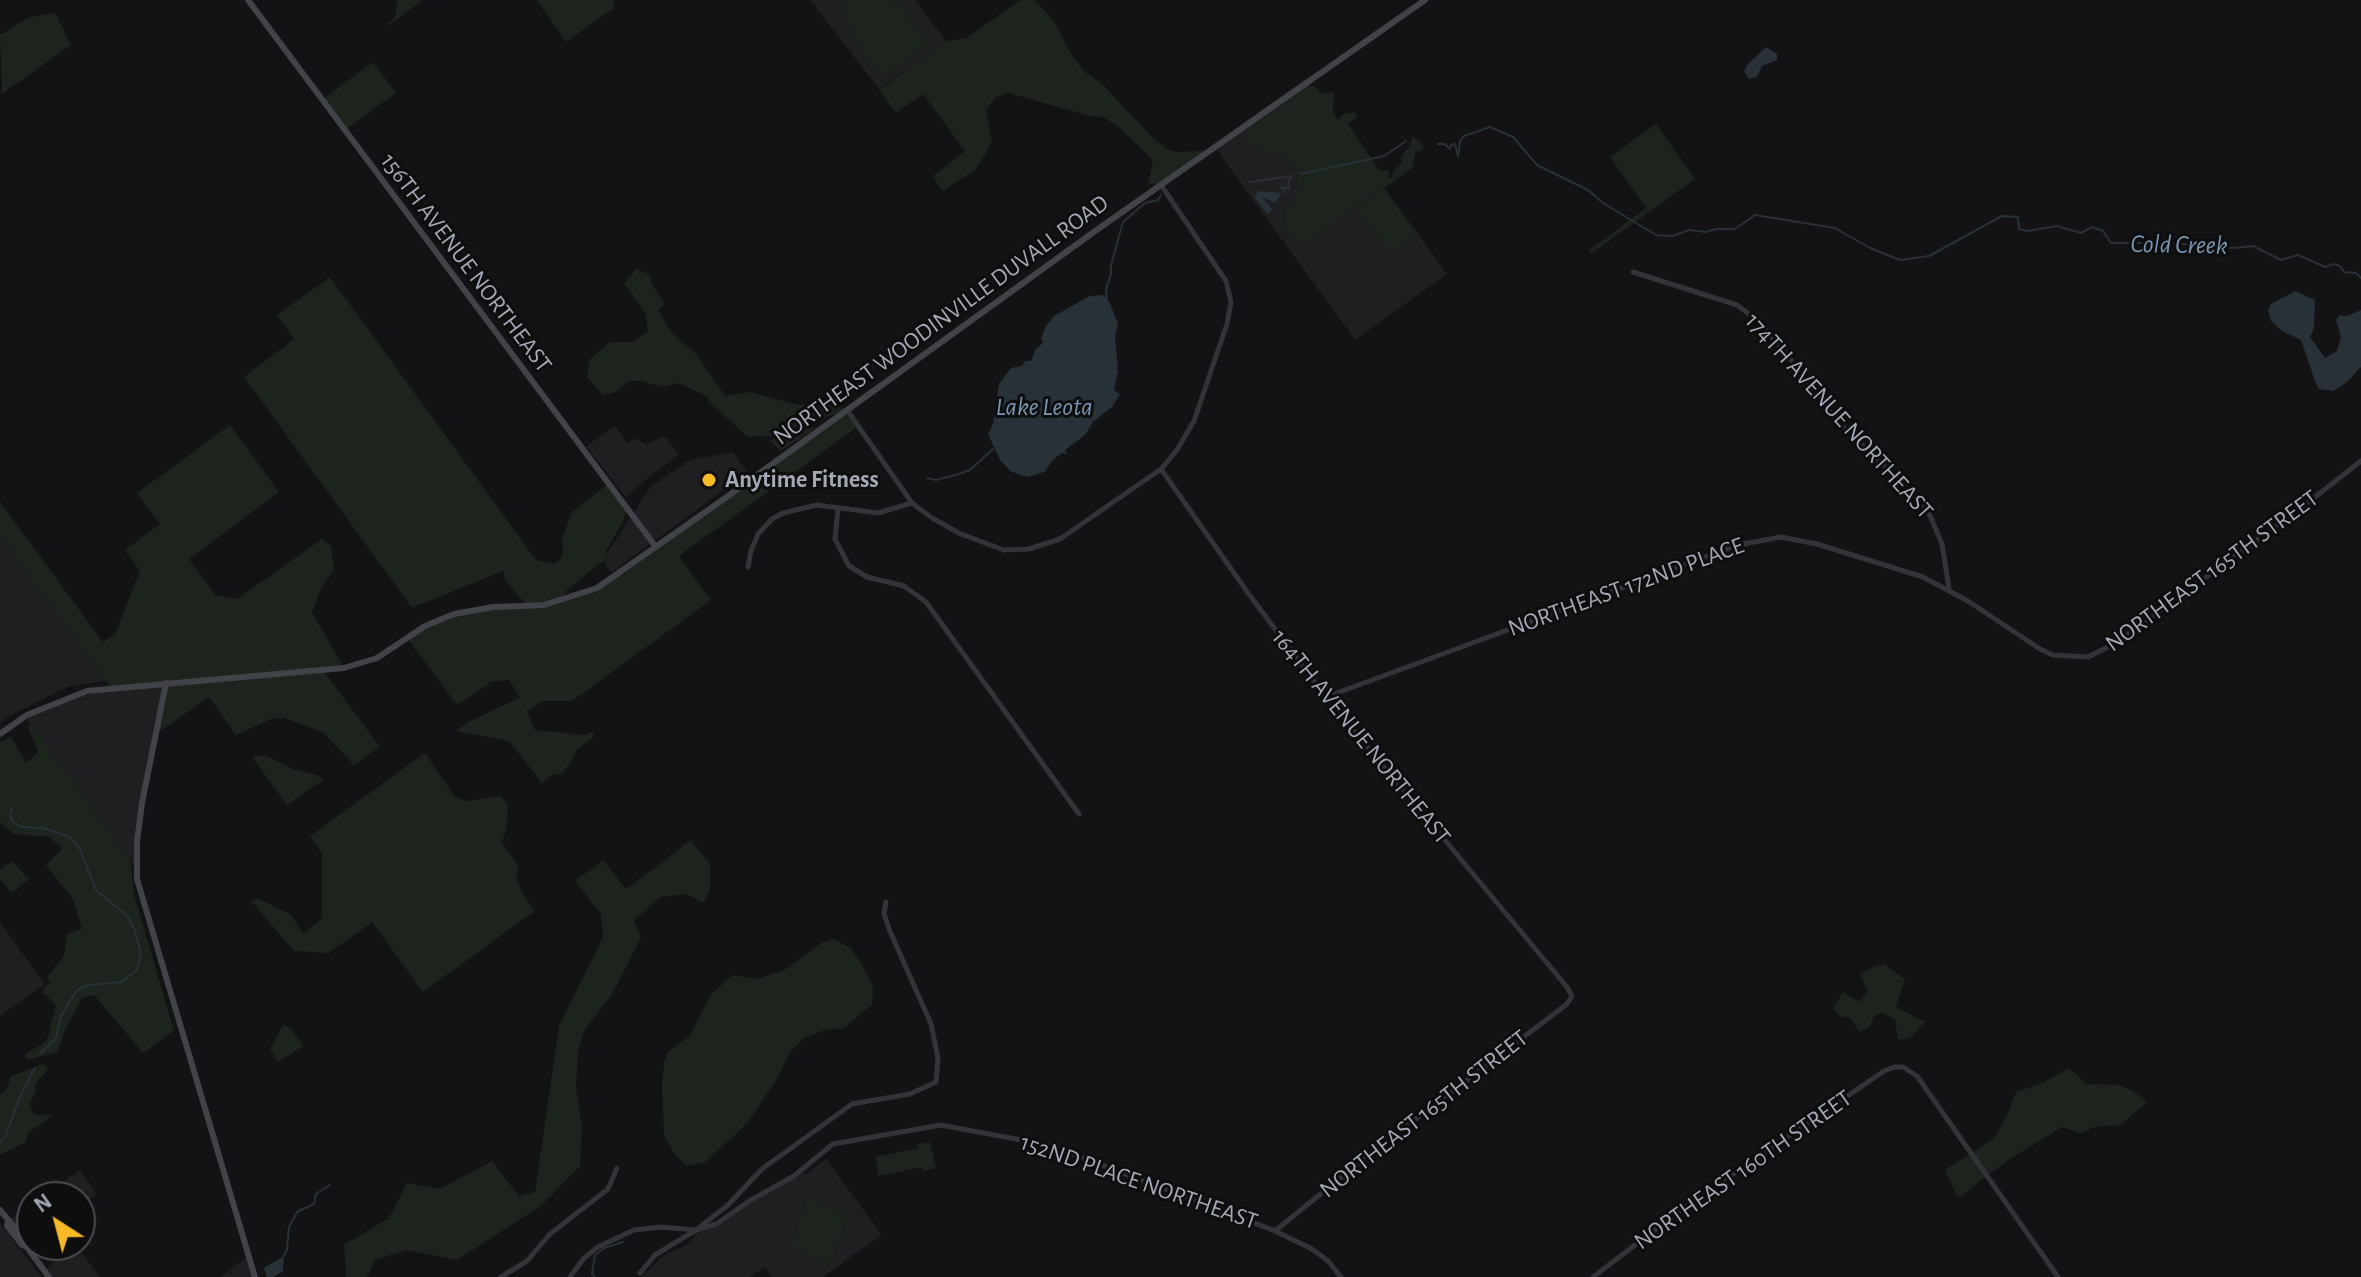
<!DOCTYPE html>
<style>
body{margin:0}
#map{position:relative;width:2361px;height:1277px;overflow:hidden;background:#131214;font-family:"Alegreya Sans",sans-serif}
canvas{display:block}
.north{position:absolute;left:16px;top:1181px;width:80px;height:80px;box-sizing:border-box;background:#0e0e0f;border:2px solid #4a4c51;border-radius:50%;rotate:324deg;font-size:22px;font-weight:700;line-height:32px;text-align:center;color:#a3a8b5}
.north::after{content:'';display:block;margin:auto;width:28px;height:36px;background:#f8b927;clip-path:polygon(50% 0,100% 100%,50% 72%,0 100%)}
</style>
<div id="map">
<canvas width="2361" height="1277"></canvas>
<div class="north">N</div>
</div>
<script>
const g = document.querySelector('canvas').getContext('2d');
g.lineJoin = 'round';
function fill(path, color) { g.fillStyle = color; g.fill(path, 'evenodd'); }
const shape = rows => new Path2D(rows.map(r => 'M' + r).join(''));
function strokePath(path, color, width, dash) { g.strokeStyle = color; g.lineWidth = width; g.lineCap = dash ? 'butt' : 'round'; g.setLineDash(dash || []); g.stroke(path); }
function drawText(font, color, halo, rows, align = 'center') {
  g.font = font + ' "Alegreya Sans",sans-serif'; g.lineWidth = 6; g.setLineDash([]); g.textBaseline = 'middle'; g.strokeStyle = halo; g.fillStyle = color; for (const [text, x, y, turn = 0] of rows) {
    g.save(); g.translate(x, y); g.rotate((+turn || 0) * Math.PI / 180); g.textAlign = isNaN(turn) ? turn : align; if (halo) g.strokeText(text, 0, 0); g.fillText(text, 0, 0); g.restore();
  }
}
fill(shape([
 [810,0,915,0,946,41,879,89],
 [1305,79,1447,274,1355,340,1213,145],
 [615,426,628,444,636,438,646,445,664,436,679,455,651,475,626,498,586,446],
 [733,452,748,472,612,572,609,570,605,564,607,553,652,485,690,460],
 [0,534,106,681,70,686,11,715,0,723],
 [166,683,142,803,137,870,25,716,87,691],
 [0,922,45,984,0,1016],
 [826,1159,882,1235,823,1277,772,1277,765,1267,750,1277,641,1277,667,1253,687,1245,694,1238,696,1230,707,1228,799,1173,807,1174],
 [80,1170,97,1194,80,1206,80,1197,42,1197],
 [32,1204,32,1241,26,1246,8,1221],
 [0,1223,2,1226,42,1277,0,1277],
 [77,1246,100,1277,49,1277,44,1270],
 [248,1256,255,1277,220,1277]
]), '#1f1e21');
fill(shape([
 [397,0,423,0,385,28,395,17],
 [537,0,613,0,614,8,566,42],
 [847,0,893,0,894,2,885,9,897,1,927,44,882,77,851,34,856,30,838,7],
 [1021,0,1035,0,1054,21,1073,57,1085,72,1103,85,1155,140,1167,149,1177,152,1205,151,1156,185,1148,184,1153,160,1120,128,1103,117,1090,116,1008,93,996,97,986,110,992,142,983,158,974,171,942,191,933,176,965,151,923,94,896,113,879,90,946,41,966,38],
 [52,13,57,16,71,45,2,94,0,35,28,18],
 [373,62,396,93,345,130,323,99],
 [1309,86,1314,86,1322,94,1334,92,1333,111,1338,120,1344,114,1356,112,1357,117,1348,124,1377,167,1381,171,1389,170,1388,178,1392,178,1393,172,1402,163,1401,157,1409,147,1413,136,1423,146,1423,150,1416,151,1412,168,1383,189,1416,233,1390,252,1357,208,1382,189,1381,187,1345,214,1343,213,1320,234,1307,240,1295,240,1285,226,1285,212,1299,192,1298,175,1292,163,1283,155,1266,154,1249,143,1247,131],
 [1656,124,1695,179,1592,253,1588,251,1646,208,1610,157],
 [636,269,649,274,654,288,663,300,664,305,658,310,672,333,697,355,725,396,750,392,798,405,835,402,857,427,679,556,711,600,572,701,543,701,527,711,535,730,584,735,594,731,593,738,577,749,570,764,562,773,549,776,542,783,509,741,456,731,467,723,520,697,509,680,492,682,457,705,407,638,454,614,529,605,519,597,505,580,503,571,412,608,244,377,294,339,277,315,330,277,536,560,554,564,561,559,563,551,562,539,572,512,608,484,627,509,623,521,606,551,607,558,567,590,562,600,597,588,842,412,769,436,748,437,708,401,708,397,679,383,662,387,641,381,630,381,616,392,603,395,587,377,589,360,610,342,632,342,648,331,646,314,624,283],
 [230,425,279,492,189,559,215,595,237,599,322,539,331,546,334,569,322,587,312,612,344,668,323,670,380,747,354,765,324,733,285,718,271,719,236,735,209,697,156,734,165,684,112,689,0,535,0,502,103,642,115,634,140,571,125,550,160,524,137,493],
 [814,427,816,428,781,451,769,440],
 [31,724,130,860,134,894,174,1031,143,1053,94,995,82,998,64,1033,58,1052,31,1059,26,1059,25,1055,47,1040,56,1005,43,993,44,988,50,983,47,977,64,956,67,934,82,929,73,899,46,865,62,849,49,837,13,834,0,822,0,742,11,737,26,763,38,752,28,726],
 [425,753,455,797,467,801,500,796,508,804,507,824,502,843,519,866,516,877,523,894,535,911,423,992,372,922,329,953,294,951,251,901,257,898,290,914,303,933,322,918,322,853,310,836],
 [264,755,293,769,320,776,323,780,287,805,252,757],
 [691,840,710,864,710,889,704,903,686,894,661,897,634,920,641,938,611,996,584,1031,578,1052,576,1087,582,1126,580,1166,541,1206,457,1260,406,1250,375,1260,367,1277,346,1277,344,1245,389,1218,407,1183,440,1189,492,1161,519,1196,535,1192,559,1026,603,937,601,914,575,881,603,860,626,889],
 [12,861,29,879,12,893,0,879,0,870],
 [834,939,851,948,863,967,873,987,872,1005,844,1028,825,1030,804,1038,790,1052,778,1077,747,1124,705,1162,687,1166,674,1153,664,1135,662,1086,664,1063,668,1052,690,1036,710,995,733,975,757,979,784,970,821,943],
 [1884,964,1905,979,1896,1007,1925,1022,1910,1038,1898,1040,1895,1019,1882,1013,1874,1016,1870,1027,1860,1032,1849,1017,1841,1017,1833,1008,1843,992,1859,1002,1868,991,1860,974,1872,967],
 [283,1025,291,1028,303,1046,278,1062,270,1049],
 [43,1064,48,1069,35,1085,36,1090,30,1104,32,1112,37,1115,53,1115,28,1133,26,1142,0,1155,0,1094,6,1090,11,1076],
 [2069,1068,2087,1084,2119,1085,2133,1091,2147,1102,2120,1125,2095,1127,2080,1133,2062,1127,2008,1160,1958,1198,1945,1170,1993,1139,2004,1122,2016,1092,2042,1083],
 [930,1142,936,1168,923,1171,922,1167,879,1176,875,1157,918,1148,917,1144],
 [808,1199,847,1215,830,1263,791,1247]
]), '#1d241e');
fill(shape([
 [1766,47,1777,54,1777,60,1762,66,1757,77,1749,79,1744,71,1747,65],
 [1258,191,1282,193,1275,203,1262,197,1272,209,1268,214,1254,197],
 [2295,291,2315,300,2314,328,2310,337,2325,358,2337,351,2341,337,2336,320,2339,315,2347,316,2361,310,2361,367,2347,382,2333,391,2319,389,2316,384,2301,340,2282,331,2271,321,2268,310,2271,304],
 [1104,295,1110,303,1118,324,1115,336,1118,371,1114,390,1120,394,1112,407,1093,422,1085,435,1065,450,1067,454,1062,453,1054,459,1044,472,1027,477,1010,471,1000,460,988,434,993,424,999,384,1011,368,1022,366,1025,361,1031,361,1036,349,1043,343,1041,338,1046,326,1054,316,1090,296],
 [284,1256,283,1271,273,1277,267,1277,264,1268]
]), '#283138');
strokePath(shape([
 [1438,144,1445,144,1450,149,1451,145,1455,144,1458,156,1460,141,1464,136,1490,127,1513,137,1537,165,1588,190,1603,203,1656,235,1672,236,1689,230,1706,232,1716,229,1735,229,1755,215,1835,228,1870,248,1900,260,1929,256,2002,216,2018,217,2019,229,2028,231,2057,226,2081,233,2092,227,2103,231,2111,243,2171,243,2233,248,2253,246,2281,260,2298,255,2325,267,2333,264,2340,266,2344,272,2356,273,2361,278],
 [1301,174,1384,156,1406,141],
 [1250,182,1292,176,1288,182,1289,189,1281,187,1285,192],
 [1107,298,1106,289,1111,274,1111,265,1123,222,1145,203,1158,200,1161,195],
 [927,478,936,480,959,474,970,470,993,449],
 [12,808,10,815,13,822,22,827,43,828,70,837,80,849,96,890,127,916,135,931,141,954,137,970,121,982,88,985,77,990,61,1016,56,1038,40,1054],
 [0,1143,6,1135,19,1099,35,1068],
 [284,1256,287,1249,289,1227,297,1212,314,1204,316,1194,330,1185],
 [595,1277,592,1273,595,1255,604,1248,623,1242]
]), '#283138', 2);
strokePath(shape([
 [1633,272,1737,305,1757,320,1781,347,1837,421,1909,489,1929,513,1942,544,1949,588],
 [847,410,912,503,932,518,961,534,1004,550,1029,549,1060,539,1161,469,1177,450,1194,421,1227,324,1231,302,1226,281,1161,185],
 [1161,469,1248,593,1326,697,1567,987,1572,996,1567,1004,1366,1157,1275,1231],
 [838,509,835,539,849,566,867,577,904,586,926,602,1079,814],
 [748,567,751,551,758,534,772,519,783,513,817,505,878,513,912,503],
 [1326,697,1738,545,1781,537,1817,544,1923,577,1968,601,2040,649,2053,655,2088,657,2116,643,2310,501,2361,461],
 [640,1273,655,1255,696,1230,716,1224,751,1200,794,1176,833,1144,941,1125,1048,1145,1216,1208,1275,1231,1312,1249,1328,1261,1341,1277],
 [501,1277,527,1261,550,1234,608,1189,617,1168],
 [570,1277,584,1258,598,1247,634,1230,661,1227,696,1230,728,1205,762,1169,852,1104,910,1094,936,1082,938,1058,931,1024,889,929,884,913,886,902],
 [1593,1277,1685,1207,1884,1071,1895,1067,1903,1067,1917,1076,2058,1277]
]), '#333439', 5);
strokePath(shape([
 [248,0,656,547],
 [166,683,142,803,137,842,137,879,255,1277],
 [0,734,27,715,87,691,344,668,377,658,425,626,454,614,493,607,544,605,597,588,721,501,1098,229,1425,0],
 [0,1210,27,1242,26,1246],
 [8,1221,7,1226,22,1245,26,1246,49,1277]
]), '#414349', 6);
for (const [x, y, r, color] of [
 [709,480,8,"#f8b927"]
]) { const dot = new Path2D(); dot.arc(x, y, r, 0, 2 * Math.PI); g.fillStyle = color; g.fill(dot); strokePath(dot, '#0e0e0f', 3); }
drawText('24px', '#a3a8b5', '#0e0e0f', [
 ["156TH AVENUE NORTHEAST",466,263,53],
 ["NORTHEAST WOODINVILLE DUVALL ROAD",941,320,-36],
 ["174TH AVENUE NORTHEAST",1839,416,48],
 ["NORTHEAST 165TH STREET",2212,571,-36],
 ["NORTHEAST 172ND PLACE",1626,587,-20],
 ["164TH AVENUE NORTHEAST",1361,737,51],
 ["NORTHEAST 165TH STREET",1424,1114,-38],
 ["NORTHEAST 160TH STREET",1743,1170,-35],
 ["152ND PLACE NORTHEAST",1139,1182,19]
]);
drawText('bold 24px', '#a3a8b5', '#0e0e0f', [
 ["Anytime Fitness",725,480]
], 'left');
drawText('italic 26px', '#7995b2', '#0e0e0f', [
 ["Cold Creek",2179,245,1],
 ["Lake Leota",1044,407]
]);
</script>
